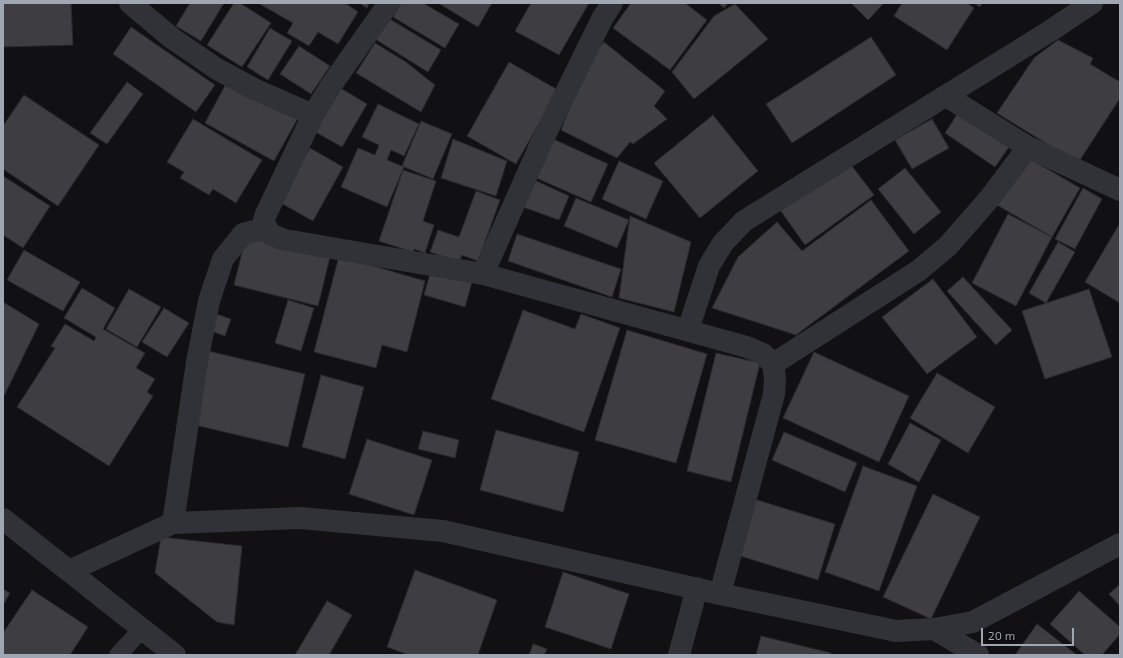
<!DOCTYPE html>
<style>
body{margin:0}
#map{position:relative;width:1123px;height:658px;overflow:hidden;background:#111012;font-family:"Exo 2",sans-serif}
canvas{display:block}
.frame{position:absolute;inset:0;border:4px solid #a1a6b3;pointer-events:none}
.scale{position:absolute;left:981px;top:628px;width:93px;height:18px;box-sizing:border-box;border:2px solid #a1a6b3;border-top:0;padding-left:5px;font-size:12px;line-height:14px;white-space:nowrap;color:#a1a6b3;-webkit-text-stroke:3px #0c0c0d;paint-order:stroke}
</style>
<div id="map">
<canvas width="1123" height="658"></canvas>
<div class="frame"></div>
<div class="scale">20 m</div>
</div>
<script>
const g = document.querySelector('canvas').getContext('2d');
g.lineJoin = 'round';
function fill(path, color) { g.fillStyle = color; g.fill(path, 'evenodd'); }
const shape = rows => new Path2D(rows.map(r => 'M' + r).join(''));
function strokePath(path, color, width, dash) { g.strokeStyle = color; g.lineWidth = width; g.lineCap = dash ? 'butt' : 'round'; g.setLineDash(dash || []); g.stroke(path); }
const building = shape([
 [3,3,71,3,73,45,3,47,3,3],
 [190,3,224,3,201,41,176,26,190,3],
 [234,3,240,3,271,23,242,67,207,45,234,3],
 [258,3,345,3,358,12,338,44,318,32,309,46,287,33,293,23,258,3],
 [359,3,369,3,367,8,359,3],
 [401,3,423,3,459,24,445,48,393,17,401,3],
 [438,3,492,3,478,27,438,3],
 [531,3,589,3,559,55,515,31,531,3],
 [631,3,685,3,707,20,670,70,613,28,631,3],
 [718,3,728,3,724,8,718,3],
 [851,3,884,3,868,20,851,3],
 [902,3,967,3,974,8,947,50,894,16,902,3],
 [974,3,982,3,980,7,974,3],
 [735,4,768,39,694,99,672,72,714,16,735,4],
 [388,18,441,50,428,72,375,39,388,18],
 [131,27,215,85,196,112,113,54,131,27],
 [270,28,292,41,268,80,247,67,270,28],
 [871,37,896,75,792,143,766,104,871,37],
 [1058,40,1093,58,1090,64,1120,82,1120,98,1078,163,997,113,1034,58,1058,40],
 [604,42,665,91,654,106,667,119,633,144,630,142,617,158,561,130,583,74,580,72,604,42],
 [375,43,406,62,435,85,421,112,356,73,375,43],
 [299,46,330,66,311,94,280,74,299,46],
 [509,62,558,90,516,164,467,136,509,62],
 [228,80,298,118,274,161,205,123,228,80],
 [127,82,143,94,107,144,90,133,127,82],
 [337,86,367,104,342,147,312,130,337,86],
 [24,95,99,145,58,206,3,169,3,126,24,95],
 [378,104,419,124,404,156,391,150,387,160,404,167,387,207,341,187,358,148,375,155,379,145,362,137,378,104],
 [958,113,1009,147,995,167,945,133,958,113],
 [713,115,758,171,700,218,654,163,713,115],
 [193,119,262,160,236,203,213,189,209,195,180,178,184,172,167,162,193,119],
 [932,119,949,148,912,169,895,140,932,119],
 [421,121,452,134,433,179,402,166,421,121],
 [551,138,608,164,591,202,534,177,551,138],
 [453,139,507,161,496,196,441,178,453,139],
 [310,148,343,167,313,221,279,202,310,148],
 [1025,156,1080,188,1052,237,997,205,1025,156],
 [619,161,663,181,646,219,602,199,619,161],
 [849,162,874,195,805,245,778,207,849,162],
 [905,168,941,212,914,234,878,189,905,168],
 [403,170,436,181,423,221,434,225,425,253,414,249,413,252,379,241,403,170],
 [3,176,50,206,23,248,3,235,3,176],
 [530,178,569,196,559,220,520,206,530,178],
 [1083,188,1102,199,1075,249,1055,239,1083,188],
 [476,191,500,200,478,261,462,255,459,262,430,252,438,230,459,237,476,191],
 [576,198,629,220,617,248,564,226,576,198],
 [871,200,909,251,796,335,712,308,738,257,777,222,802,251,871,200],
 [1008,214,1052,237,1016,306,972,283,1008,214],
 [630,216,691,242,674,312,619,298,630,216],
 [1120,223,1120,303,1085,282,1120,223],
 [517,234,621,269,612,297,508,261,517,234],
 [246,236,330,257,318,306,234,285,246,236],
 [1058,242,1075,252,1046,303,1029,293,1058,242],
 [24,250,80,282,63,311,7,280,24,250],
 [339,256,425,281,407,352,382,345,376,368,314,352,339,256],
 [431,270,472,282,465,307,424,295,431,270],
 [963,277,1012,330,996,345,947,291,963,277],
 [933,279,977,337,927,374,882,317,933,279],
 [82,288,115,308,103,329,145,353,136,368,155,379,147,392,153,396,109,466,17,407,55,348,51,346,65,324,94,341,96,337,64,318,82,288],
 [129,289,161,307,137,347,106,329,129,289],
 [1089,289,1112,357,1045,379,1022,311,1089,289],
 [288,300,314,308,301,351,275,343,288,300],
 [3,302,39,324,3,398,3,302],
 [164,308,189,323,167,357,142,342,164,308],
 [523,310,575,329,581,314,620,328,584,432,491,399,523,310],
 [213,313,231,319,225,336,208,330,213,313],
 [627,330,707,354,676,463,595,440,627,330],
 [208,351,305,374,288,447,191,424,208,351],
 [814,352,909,396,879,462,783,418,814,352],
 [716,353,760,363,731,482,687,471,716,353],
 [937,373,995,407,968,453,910,418,937,373],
 [321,375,364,387,345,459,302,447,321,375],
 [910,423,941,440,919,482,888,464,910,423],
 [496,430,579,452,563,512,480,490,496,430],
 [423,431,459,440,455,458,418,449,423,431],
 [784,432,857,463,845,492,772,460,784,432],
 [367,439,432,460,414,515,349,494,367,439],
 [863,466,917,486,879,591,825,572,863,466],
 [933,494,980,517,931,619,883,597,933,494],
 [754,499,835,524,818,580,737,555,754,499],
 [161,537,242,546,234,625,217,622,155,573,161,537],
 [415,570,497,600,478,655,409,655,387,647,415,570],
 [563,572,629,594,611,649,545,627,563,572],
 [1120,584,1120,606,1109,594,1120,584],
 [3,589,10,593,3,605,3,589],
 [32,590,88,627,70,655,3,655,3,633,32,590],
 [1079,591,1120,627,1120,634,1102,655,1085,655,1050,624,1079,591],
 [327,601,352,615,329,655,295,655,327,601],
 [1037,624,1077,655,1015,655,1037,624],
 [761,636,831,653,831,655,756,655,761,636],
 [533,644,547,649,544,655,529,655,533,644]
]);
fill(building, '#3d3d42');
strokePath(building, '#2b2a2e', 1);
strokePath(shape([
 [118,655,142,629]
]), '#313237', 18);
strokePath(shape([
 [130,3,173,39,217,69,254,89,313,115],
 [389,3,332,84,313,115,266,214,264,220,266,228,272,235,285,240,483,274,747,347,763,354,773,364,775,378,774,394,720,594],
 [946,96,1028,147,1120,190],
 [483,274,543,139,602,19,612,3],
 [688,330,709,266,723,243,744,221,1050,31,1092,3],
 [773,364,918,271,948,246,989,199,1028,147],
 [3,519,69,571,173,523,300,518,443,531,720,594,896,631,934,629,973,622,1120,544],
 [173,523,197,362,209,301,223,259,243,234,266,228],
 [69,571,175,655],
 [934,629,978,655],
 [679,655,697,588]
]), '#313237', 22);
</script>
